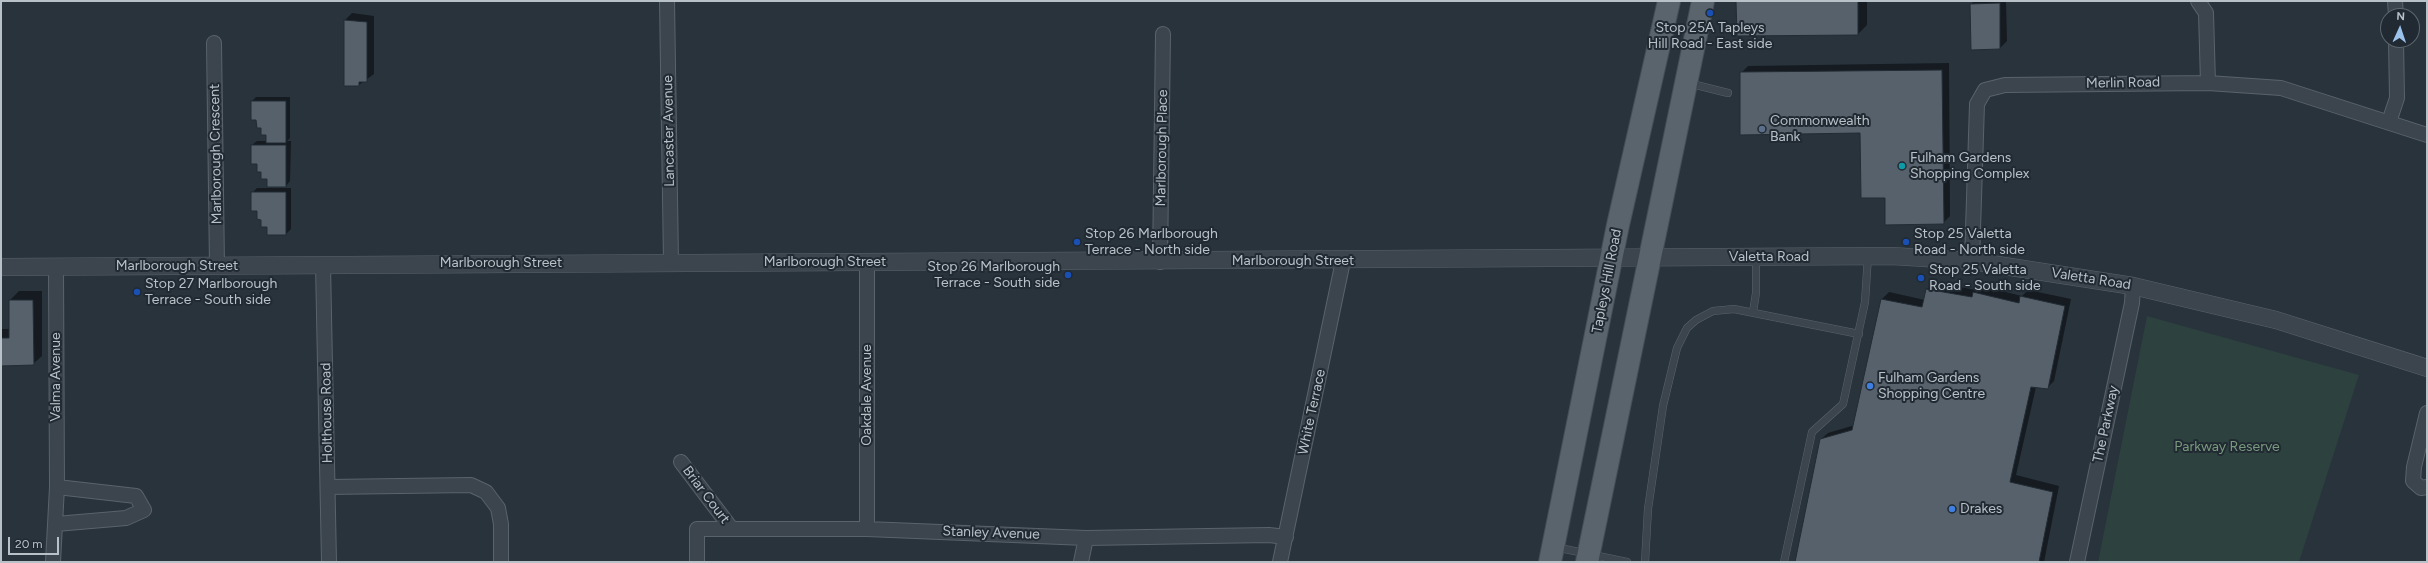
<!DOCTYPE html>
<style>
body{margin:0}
#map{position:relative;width:2428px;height:563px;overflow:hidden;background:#28333c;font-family:Figtree,sans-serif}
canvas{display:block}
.frame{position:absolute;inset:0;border:2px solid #b8c0c8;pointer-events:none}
.north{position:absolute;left:2380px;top:8px;width:40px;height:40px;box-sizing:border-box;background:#212a32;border:1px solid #5d666e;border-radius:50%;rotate:3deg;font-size:11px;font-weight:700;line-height:16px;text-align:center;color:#b8c0c8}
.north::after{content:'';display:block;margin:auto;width:14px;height:18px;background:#9ac2eb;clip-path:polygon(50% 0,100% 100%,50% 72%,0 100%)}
.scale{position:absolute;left:8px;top:537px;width:51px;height:18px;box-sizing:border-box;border:2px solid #b8c0c8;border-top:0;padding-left:5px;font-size:12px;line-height:14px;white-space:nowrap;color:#b8c0c8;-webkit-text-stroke:3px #212a32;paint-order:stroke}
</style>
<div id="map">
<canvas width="2428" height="563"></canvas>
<div class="frame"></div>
<div class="north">N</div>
<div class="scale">20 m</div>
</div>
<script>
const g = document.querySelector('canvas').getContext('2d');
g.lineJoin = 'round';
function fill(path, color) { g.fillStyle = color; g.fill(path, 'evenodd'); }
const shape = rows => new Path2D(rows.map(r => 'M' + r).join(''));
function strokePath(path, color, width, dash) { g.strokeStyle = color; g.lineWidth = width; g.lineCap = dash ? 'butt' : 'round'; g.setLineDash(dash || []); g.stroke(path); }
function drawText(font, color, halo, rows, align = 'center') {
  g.font = font + ' Figtree,sans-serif'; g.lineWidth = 4; g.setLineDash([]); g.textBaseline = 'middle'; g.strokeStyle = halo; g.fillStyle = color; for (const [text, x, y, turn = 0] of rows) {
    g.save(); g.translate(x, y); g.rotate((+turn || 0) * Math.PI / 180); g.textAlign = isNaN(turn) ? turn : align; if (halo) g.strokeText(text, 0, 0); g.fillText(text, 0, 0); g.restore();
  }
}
fill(shape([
 [2147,316,2359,375,2299,562,2098,562]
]), '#2d413f');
fill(shape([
 [1737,1,1867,1,1867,25,1858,34],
 [1974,1,2006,1,2007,41,2000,48,1972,49,1971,4],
 [352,13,374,16,374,74,359,85,345,85,345,20],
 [1949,63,1950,216,1943,223,1886,197,1861,132,1741,73,1748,66],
 [256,97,290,97,290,138,287,141,291,141,290,181,286,186,268,178,258,163,252,145,257,141,267,141,267,134,262,127,252,101],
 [257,188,291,188,291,229,286,234,268,226,262,219,252,193],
 [1934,282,1976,290,1981,286,2022,296,2028,290,2071,299,2054,381,2047,388,2036,387,2016,475,2059,486,2044,562,1796,562,1820,440,1828,433,1855,425,1882,299,1889,292,1925,300,1927,289],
 [19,291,42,291,42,356,33,364,1,365,1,329,10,329,10,300]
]), '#0007');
const building = shape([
 [1736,1,1858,1,1858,35,1737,36,1736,1],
 [2000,3,2000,49,1971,50,1970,4,2000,3],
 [344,20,367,22,367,82,359,82,359,86,344,86,344,20],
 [1942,70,1944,224,1885,225,1885,198,1861,198,1860,133,1740,135,1740,72,1942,70],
 [251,101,286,101,286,143,266,143,266,135,261,135,261,128,257,128,256,120,251,120,251,101],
 [251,145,286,145,286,187,267,187,267,179,261,179,261,172,257,172,257,164,251,164,251,145],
 [251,192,286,192,286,235,267,235,267,227,261,227,261,220,257,219,257,211,251,211,251,192],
 [1926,289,1972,297,1973,292,2019,303,2020,296,2065,306,2048,389,2031,387,2010,482,2053,492,2039,562,1795,562,1820,439,1852,430,1881,299,1922,307,1926,289],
 [9,300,33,300,34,365,1,366,1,338,9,338,9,300]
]);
fill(building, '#56616c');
strokePath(building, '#232c34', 1);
const service = shape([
 [1688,83,1728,93],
 [1753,312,1756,293,1756,257],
 [1555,547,1627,562],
 [1645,562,1648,509,1663,406,1677,348,1687,328,1696,320,1713,311,1734,309,1859,334],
 [1784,562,1812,432,1843,404,1865,302,1868,256]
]);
const minor = shape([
 [667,1,671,262],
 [2198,1,2206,13,2208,83],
 [2395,1,2396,16],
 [214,43,217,266],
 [2389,122,2397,98,2396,40],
 [1972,261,1977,104,1985,90,2005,85,2208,83,2281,88,2427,135],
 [1160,262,1163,34],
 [323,265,329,562],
 [2427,413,2414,467,2413,481,2421,488,2427,487],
 [681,462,731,528],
 [328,487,471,485,486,492,498,508,501,524,501,562],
 [56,524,126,518,144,510,136,496,57,487],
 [867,529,867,261],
 [53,562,57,487,56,267],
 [697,562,697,529,867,529,1086,538,1269,535,1286,537],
 [1081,562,1086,538],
 [1280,562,1343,261],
 [2077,562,2132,303,2133,286]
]);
const tertiary = shape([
 [1,267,1892,256,1972,261,2133,286,2276,320,2427,368]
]);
const primary = shape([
 [1550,562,1618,225,1669,1],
 [1587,562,1703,1]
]);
strokePath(service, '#5a636b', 8);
strokePath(minor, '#5a636b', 16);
strokePath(tertiary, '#5a636b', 18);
strokePath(primary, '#454e56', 24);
strokePath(service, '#3c454d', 7);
strokePath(minor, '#3c454d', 14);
strokePath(tertiary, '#3c454d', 17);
strokePath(primary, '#5a646c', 22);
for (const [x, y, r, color] of [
 [1710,13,4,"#1a4fb4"],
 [1762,129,4,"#5c6f8a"],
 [1902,166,4,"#0f9aa8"],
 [1077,242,4,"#1a4fb4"],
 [1906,242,4,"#1a4fb4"],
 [1068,275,4,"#1a4fb4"],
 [1921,278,4,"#1a4fb4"],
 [137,292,4,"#1a4fb4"],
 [1870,386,4,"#3f7fe0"],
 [1952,509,4,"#3f7fe0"]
]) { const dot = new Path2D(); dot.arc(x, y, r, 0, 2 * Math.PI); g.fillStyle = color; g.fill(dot); strokePath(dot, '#212a32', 1.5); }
drawText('14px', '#b8c0c8', '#212a32', [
 ["Stop 25A Tapleys",1710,28,"center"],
 ["Hill Road - East side",1710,44,"center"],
 ["Commonwealth",1770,121],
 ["Bank",1770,137],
 ["Fulham Gardens",1910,158],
 ["Shopping Complex",1910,174],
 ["Stop 26 Marlborough",1085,234],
 ["Terrace - North side",1085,250],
 ["Stop 25 Valetta",1914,234],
 ["Road - North side",1914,250],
 ["Stop 26 Marlborough",1060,267,"right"],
 ["Terrace - South side",1060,283,"right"],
 ["Stop 25 Valetta",1929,270],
 ["Road - South side",1929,286],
 ["Stop 27 Marlborough",145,284],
 ["Terrace - South side",145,300],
 ["Fulham Gardens",1878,378],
 ["Shopping Centre",1878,394],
 ["Drakes",1960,509]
], 'left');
drawText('14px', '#b8c0c8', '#212a32', [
 ["Merlin Road",2123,83,-1],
 ["Lancaster Avenue",669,131,-91],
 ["Marlborough Place",1162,148,-89],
 ["Marlborough Crescent",216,154,-91],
 ["Valetta Road",1769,257],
 ["Marlborough Street",1293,261],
 ["Marlborough Street",825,262],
 ["Marlborough Street",501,263],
 ["Marlborough Street",177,266],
 ["Valetta Road",2091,279,9],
 ["Tapleys Hill Road",1607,281,-79],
 ["Valma Avenue",56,377,-90],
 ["Oakdale Avenue",867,395,-90],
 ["White Terrace",1312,412,-78],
 ["Holthouse Road",327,413,-91],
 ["The Parkway",2106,424,-78],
 ["Briar Court",706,495,53],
 ["Stanley Avenue",991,533,2]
]);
drawText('14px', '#799a7e', '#212a32', [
 ["Parkway Reserve",2227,447]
]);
</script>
